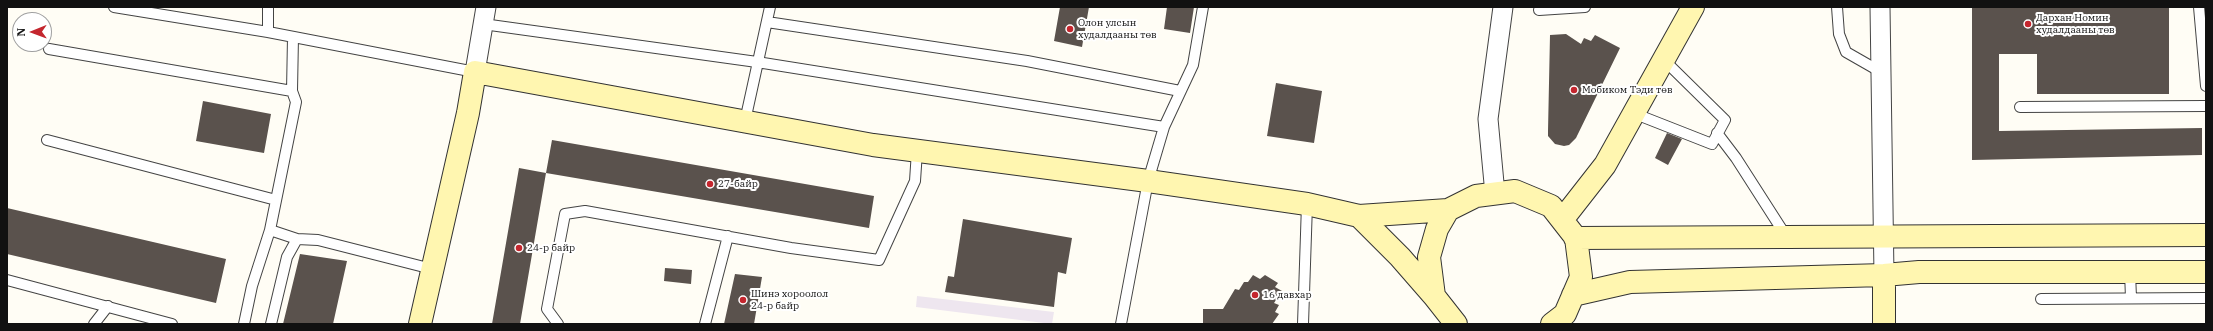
<!DOCTYPE html>
<meta charset="utf-8">
<style>
body{margin:0}
#map{position:relative;width:2213px;height:331px;overflow:hidden;background:#fffdf5;font-family:"IBM Plex Serif",serif}
canvas{display:block}
.frame{position:absolute;inset:0;border:8px solid #111;pointer-events:none}
.north{position:absolute;left:12px;top:12px;width:40px;height:40px;box-sizing:border-box;background:#fff;border:1px solid #a0a0a0;border-radius:50%;rotate:269deg;font-size:11px;font-weight:700;line-height:16px;text-align:center;color:#111}
.north::after{content:'';display:block;margin:auto;width:14px;height:18px;background:#c4262e;clip-path:polygon(50% 0,100% 100%,50% 72%,0 100%)}
</style>
<div id="map">
<canvas width="2213" height="331"></canvas>
<div class="frame"></div>
<div class="north">N</div>
</div>
<script>
const g = document.querySelector('canvas').getContext('2d');
g.lineJoin = 'round';
function fill(path, color) { g.fillStyle = color; g.fill(path, 'evenodd'); }
const shape = rows => new Path2D(rows.map(r => 'M' + r).join(''));
function strokePath(path, color, width, dash) { g.strokeStyle = color; g.lineWidth = width; g.lineCap = dash ? 'butt' : 'round'; g.setLineDash(dash || []); g.stroke(path); }
function drawText(font, color, halo, rows, align = 'center') {
  g.font = font + ' "IBM Plex Serif",serif'; g.lineWidth = 4; g.setLineDash([]); g.textBaseline = 'middle'; g.strokeStyle = halo; g.fillStyle = color; for (const [text, x, y, turn = 0] of rows) {
    g.save(); g.translate(x, y); g.rotate((+turn || 0) * Math.PI / 180); g.textAlign = isNaN(turn) ? turn : align; if (halo) g.strokeText(text, 0, 0); g.fillText(text, 0, 0); g.restore();
  }
}
fill(shape([
 [917,296,1054,312,1052,324,916,307]
]), '#eee6ef');
fill(shape([
 [1060,7,1089,7,1082,47,1054,41],
 [1167,7,1194,7,1190,33,1164,29],
 [1972,7,2169,7,2169,94,2037,94,2037,54,1999,54,1999,131,2202,128,2202,155,1972,160],
 [1566,34,1581,44,1584,38,1591,41,1595,35,1620,48,1576,138,1569,145,1564,146,1555,144,1548,136,1548,131,1550,35],
 [1276,83,1322,91,1314,143,1267,136],
 [203,101,271,114,264,153,196,141],
 [1667,133,1682,139,1668,165,1655,158],
 [552,140,874,196,869,228,546,173],
 [519,168,546,173,520,324,492,324],
 [7,208,226,259,216,303,7,254],
 [963,219,1072,238,1066,274,1058,272,1054,307,945,292,948,276,954,277],
 [300,254,347,261,333,324,283,324],
 [665,268,692,270,691,284,664,281],
 [735,274,762,277,754,324,724,324],
 [1253,275,1260,279,1265,275,1278,283,1275,287,1282,291,1274,303,1279,305,1275,312,1279,314,1272,324,1203,324,1203,309,1223,309,1235,289,1239,290,1244,282,1248,282]
]), '#5a524d');
const lane = shape([
 [114,7,268,32,475,72],
 [268,7,268,32],
 [1837,7,1839,34,1846,52,1881,72],
 [2199,7,2206,86],
 [1539,10,1585,7],
 [767,22,1027,61,1180,91],
 [483,24,757,62,1164,127],
 [49,49,292,91],
 [2020,107,2206,106],
 [1633,113,1712,144,1725,120,1663,59],
 [745,121,770,7],
 [1717,133,1736,158,1786,236],
 [47,140,276,200],
 [270,230,296,102,292,91,293,37],
 [2130,272,2131,298],
 [7,280,172,324],
 [2041,299,2206,298],
 [94,324,108,306],
 [244,324,252,286,270,230,297,239],
 [271,324,287,257,297,239,318,240,432,269],
 [558,324,547,309,565,214,585,211,791,248,879,260,915,181,917,151],
 [705,324,728,236],
 [1121,324,1148,181,1164,127,1193,65,1203,7],
 [1303,324,1307,204]
]);
const street = shape([
 [1880,7,1884,275],
 [475,72,486,7],
 [1495,194,1488,119,1503,7]
]);
const secondary = shape([
 [1359,216,1400,257,1434,296],
 [1562,220,1605,165,1693,7],
 [1575,238,2206,235],
 [1884,275,1884,324],
 [1573,295,1630,282,1884,275,1919,272,2206,272],
 [420,324,468,113,475,72,873,145,1148,181,1307,204,1359,216,1448,210],
 [1456,324,1434,296,1429,257,1437,229,1448,210,1476,196,1515,191,1551,206,1576,238,1581,277,1565,314,1552,324]
]);
strokePath(lane, '#444', 12);
strokePath(street, '#444', 21);
strokePath(secondary, '#333', 24);
strokePath(lane, '#fff', 10);
strokePath(street, '#fff', 19);
strokePath(secondary, '#fff6b0', 22);
for (const [x, y, r, color] of [
 [2028,24,4,"#c4262e"],
 [1070,29,4,"#c4262e"],
 [1574,90,4,"#c4262e"],
 [710,184,4,"#c4262e"],
 [519,248,4,"#c4262e"],
 [1255,295,4,"#c4262e"],
 [743,300,4,"#c4262e"]
]) { const dot = new Path2D(); dot.arc(x, y, r, 0, 2 * Math.PI); g.fillStyle = color; g.fill(dot); strokePath(dot, '#fff', 1.5); }
drawText('10px', '#111', '#fff', [
 ["Дархан Номин",2036,18],
 ["худалдааны төв",2036,30],
 ["Олон улсын",1078,23],
 ["худалдааны төв",1078,35],
 ["Мобиком Тэди төв",1582,90],
 ["27-байр",718,184],
 ["24-р байр",527,248],
 ["Шинэ хороолол",751,294],
 ["24-р байр",751,306],
 ["16 давхар",1263,295]
], 'left');
</script>
